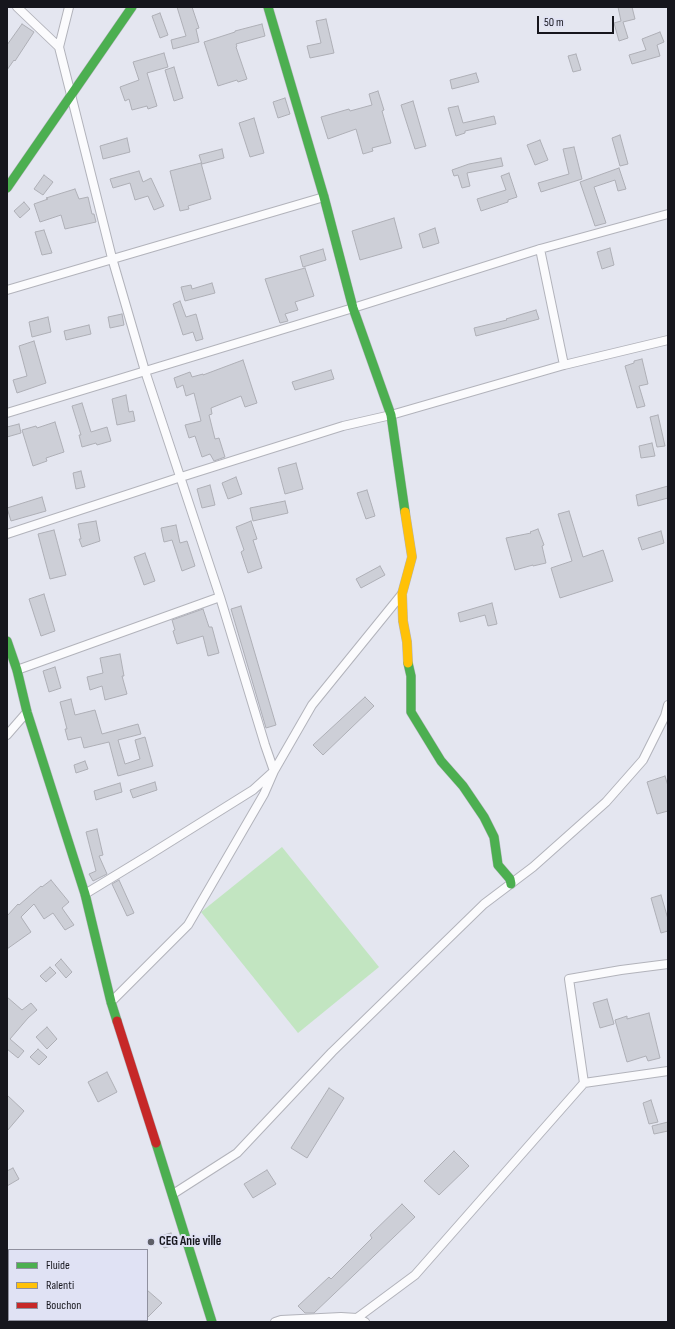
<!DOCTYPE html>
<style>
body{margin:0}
#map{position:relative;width:675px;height:1329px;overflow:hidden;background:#e4e6f0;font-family:"Sofia Sans Condensed",sans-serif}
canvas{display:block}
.frame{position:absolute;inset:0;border:8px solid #16161d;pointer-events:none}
.legend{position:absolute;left:8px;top:1249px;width:140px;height:72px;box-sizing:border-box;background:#e0e2f4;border:1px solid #8f909e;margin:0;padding:5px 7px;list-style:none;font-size:12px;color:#16161d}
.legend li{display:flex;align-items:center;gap:8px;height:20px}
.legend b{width:20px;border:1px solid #8f909e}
.scale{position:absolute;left:537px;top:16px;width:77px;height:18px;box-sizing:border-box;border:2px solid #16161d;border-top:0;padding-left:5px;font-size:12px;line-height:14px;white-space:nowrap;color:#16161d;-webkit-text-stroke:3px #e0e2f4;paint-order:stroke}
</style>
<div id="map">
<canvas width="675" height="1329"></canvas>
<div class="frame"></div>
<ul class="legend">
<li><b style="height:5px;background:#4caf50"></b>Fluide</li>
<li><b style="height:5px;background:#ffc107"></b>Ralenti</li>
<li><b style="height:5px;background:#c62828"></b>Bouchon</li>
</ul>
<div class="scale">50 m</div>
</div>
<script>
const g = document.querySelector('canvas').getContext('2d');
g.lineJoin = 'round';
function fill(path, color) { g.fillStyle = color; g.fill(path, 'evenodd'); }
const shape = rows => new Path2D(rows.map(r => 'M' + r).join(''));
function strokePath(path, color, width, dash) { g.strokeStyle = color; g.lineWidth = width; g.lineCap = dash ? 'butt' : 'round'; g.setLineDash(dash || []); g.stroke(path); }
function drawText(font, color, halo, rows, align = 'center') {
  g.font = font + ' "Sofia Sans Condensed",sans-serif'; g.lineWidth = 4; g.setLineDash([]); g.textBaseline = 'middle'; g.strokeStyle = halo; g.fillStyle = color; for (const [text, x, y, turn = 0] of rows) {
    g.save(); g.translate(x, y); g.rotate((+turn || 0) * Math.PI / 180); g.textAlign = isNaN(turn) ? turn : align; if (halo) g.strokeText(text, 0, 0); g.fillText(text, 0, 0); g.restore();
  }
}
fill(shape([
 [282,847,379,967,298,1033,201,912]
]), '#c2e5c1');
const building = shape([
 [177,7,192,7,199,28,196,29,199,42,173,49,171,40,186,36,177,7],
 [618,7,632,7,635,19,623,22,628,38,619,41,614,23,621,21,618,7],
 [160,13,168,35,160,38,152,16,160,13],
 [326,19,334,53,310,58,307,46,321,43,316,21,326,19],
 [22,24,34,32,15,61,14,60,7,70,7,45,22,24],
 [262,24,265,36,236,44,237,46,236,47,247,79,238,82,237,80,218,86,204,42,235,32,235,31,262,24],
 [660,32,664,42,657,45,660,56,632,64,629,55,646,50,642,39,660,32],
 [164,53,168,67,147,73,157,106,148,109,147,106,132,110,129,99,125,101,120,87,139,80,133,62,164,53],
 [576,54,581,70,573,72,568,56,576,54],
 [174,67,183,98,174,101,165,70,174,67],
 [476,73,479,82,452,89,450,80,476,73],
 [378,91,384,110,382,111,391,143,372,148,373,151,363,154,356,129,328,139,321,117,349,109,350,111,372,105,369,94,378,91],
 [285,98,290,114,278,118,273,102,285,98],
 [413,101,426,146,415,149,401,105,413,101],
 [458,106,463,123,494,116,496,124,465,131,465,133,456,136,448,108,458,106],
 [254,118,264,153,250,157,239,123,254,118],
 [620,135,628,164,620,166,612,138,620,135],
 [127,138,130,152,103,159,100,146,127,138],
 [540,140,548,160,535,165,527,145,540,140],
 [574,147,582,179,541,192,538,183,569,174,563,149,574,147],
 [222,149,224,158,202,164,199,155,222,149],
 [501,158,503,166,467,173,470,186,462,188,458,175,454,176,452,170,469,164,501,158],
 [201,163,211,199,188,206,189,209,180,211,170,171,201,163],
 [619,168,626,189,618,191,615,180,594,187,606,223,595,226,580,182,619,168],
 [139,171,143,182,151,178,164,206,154,210,148,196,135,200,130,183,113,188,110,179,139,171],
 [509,173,517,197,508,200,508,202,481,211,477,199,506,190,501,176,509,173],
 [44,175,53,182,43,195,34,189,44,175],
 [75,189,79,199,88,197,92,214,94,214,96,222,65,229,61,215,40,222,34,204,48,199,46,198,75,189],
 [24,202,30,209,20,218,14,211,24,202],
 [394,218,402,248,360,260,352,231,394,218],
 [435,228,439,243,423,248,419,234,435,228],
 [44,230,52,253,42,255,35,232,44,230],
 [610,248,614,265,602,269,597,252,610,248],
 [323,249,326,260,303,267,300,256,323,249],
 [305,268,314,296,295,302,298,310,285,314,288,321,280,323,265,279,305,268],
 [212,283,215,293,185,301,181,287,191,285,192,289,212,283],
 [180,301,186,317,196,314,203,339,196,341,193,332,183,335,173,304,180,301],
 [536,310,539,319,476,336,474,328,507,320,506,319,536,310],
 [122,314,124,325,110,328,108,317,122,314],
 [48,317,51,332,32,337,29,322,48,317],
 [89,325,91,334,66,340,64,331,89,325],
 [34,341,46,383,17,393,13,380,27,376,19,346,34,341],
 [642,359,648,384,639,386,645,406,637,408,625,366,634,363,634,361,642,359],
 [243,360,257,403,245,407,241,396,211,408,212,414,209,415,215,439,219,438,225,457,214,461,210,454,202,457,195,436,189,438,185,425,201,421,194,393,186,396,183,385,177,388,174,378,190,372,192,377,203,374,203,375,243,360],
 [331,370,334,379,295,390,292,382,331,370],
 [126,395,129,412,133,411,135,421,117,425,112,399,126,395],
 [82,403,91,432,107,427,111,441,97,445,96,443,82,447,79,435,81,435,72,406,82,403],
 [658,415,665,446,657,447,650,417,658,415],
 [55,422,64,452,46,458,47,461,33,466,22,430,36,426,37,428,55,422],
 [19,424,21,433,7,437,7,427,19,424],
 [652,443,655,456,641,458,639,446,652,443],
 [296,463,303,489,285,494,278,468,296,463],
 [81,471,85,487,76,489,73,473,81,471],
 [236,477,242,494,228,499,222,483,236,477],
 [210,485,215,505,202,508,197,489,210,485],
 [668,486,668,498,638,506,636,495,668,486],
 [367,490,375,516,366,519,357,493,367,490],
 [42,497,46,511,11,521,7,508,42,497],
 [285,501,288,513,253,521,250,508,285,501],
 [569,511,583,557,603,550,613,581,560,598,551,568,572,561,558,514,569,511],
 [96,521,100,541,82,547,79,539,81,539,78,524,96,521],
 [251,521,257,539,253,540,262,568,248,573,241,552,244,550,236,527,251,521],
 [176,525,180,543,187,541,195,566,182,571,172,540,164,542,161,528,176,525],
 [538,529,544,545,542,546,546,563,533,566,533,565,515,570,506,538,531,533,530,532,538,529],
 [54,530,66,575,50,579,38,534,54,530],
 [661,531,664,543,642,550,638,538,661,531],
 [145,553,155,581,144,585,134,557,145,553],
 [380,566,385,575,361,588,356,579,380,566],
 [44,594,55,631,41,636,29,599,44,594],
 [492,603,497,624,488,626,485,615,460,622,458,613,492,603],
 [241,606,276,725,266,728,231,609,241,606],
 [203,609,209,627,212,627,219,653,208,656,203,636,177,644,173,631,175,630,172,620,203,609],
 [120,654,124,676,122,676,127,694,105,700,102,686,90,690,87,677,103,673,100,658,120,654],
 [55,667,61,688,49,692,43,671,55,667],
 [365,697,374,706,323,755,313,745,365,697],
 [71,699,75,715,95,710,102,734,138,724,141,734,118,740,125,764,140,759,135,740,145,737,153,766,118,776,109,742,84,748,81,737,68,740,65,729,67,729,60,702,71,699],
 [85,761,88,769,76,773,74,765,85,761],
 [665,776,668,786,668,811,657,814,647,782,665,776],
 [155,782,157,790,133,798,130,790,155,782],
 [120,783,122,792,96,800,94,791,120,783],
 [97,829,103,855,99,856,107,874,93,881,89,874,96,871,86,832,97,829],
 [51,880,69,902,62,908,74,925,65,930,53,913,44,919,34,904,21,917,31,932,7,949,7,916,18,904,19,905,41,886,42,887,51,880],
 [119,880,134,913,127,916,112,884,119,880],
 [661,895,668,919,668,931,661,933,651,898,661,895],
 [61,959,72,972,66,978,55,965,61,959],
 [50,967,56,973,46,982,40,976,50,967],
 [7,997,22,1010,31,1003,37,1010,28,1018,10,1039,24,1051,18,1058,7,1049,7,997],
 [607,999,614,1024,600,1028,593,1003,607,999],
 [649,1013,660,1058,648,1061,646,1056,627,1062,615,1020,627,1016,627,1019,649,1013],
 [47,1027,57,1039,47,1049,36,1037,47,1027],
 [38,1049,47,1057,39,1065,30,1057,38,1049],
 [107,1072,117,1092,98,1102,88,1082,107,1072],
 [329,1088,344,1098,307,1158,291,1148,329,1088],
 [7,1095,24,1111,7,1131,7,1095],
 [651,1100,658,1122,649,1124,643,1103,651,1100],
 [668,1122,668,1131,654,1134,652,1126,668,1122],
 [454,1151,469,1166,439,1195,424,1181,454,1151],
 [13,1168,19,1179,7,1186,7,1171,13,1168],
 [267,1170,276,1184,253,1198,244,1184,267,1170],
 [402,1204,415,1217,314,1313,305,1313,298,1306,329,1277,331,1279,372,1238,370,1235,402,1204],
 [171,1233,174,1245,164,1248,160,1236,171,1233],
 [147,1290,162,1303,147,1318,147,1290]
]);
fill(building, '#cdcfd7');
strokePath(building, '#aeafb6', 1);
const street = shape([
 [17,7,59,47],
 [540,249,564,365],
 [7,290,324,197],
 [7,413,353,308,540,249,668,214],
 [7,534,181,477,343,426,391,415,564,365,668,340],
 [17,670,220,597,145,371,112,258,59,47,69,7],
 [7,735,27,712],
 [85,894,149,855,253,790,274,771,265,745,220,597],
 [111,1002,188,925,264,794,274,771,312,705,402,594],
 [584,1083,668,1071],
 [173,1194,237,1153,332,1052,484,904,533,867,606,802,643,760,665,716,668,705],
 [357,1318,415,1275,584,1083,569,979,621,970,668,964],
 [275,1322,281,1320,341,1317,357,1318,365,1322]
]);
const fast = shape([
 [268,7,324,197,353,308,391,415,405,512],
 [7,188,132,7],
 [7,641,17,670,27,712,85,894,111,1002,117,1021],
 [408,663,411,676,411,712,441,761,463,786,484,817,494,837,498,865,510,879,511,884],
 [156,1143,212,1322]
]);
const slow = shape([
 [405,512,412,557,402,594,403,621,407,642,408,663]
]);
const jam = shape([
 [117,1021,156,1143]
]);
strokePath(street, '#b2b3bb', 10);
strokePath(fast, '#b2b3bb', 10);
strokePath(slow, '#b2b3bb', 10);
strokePath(jam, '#b2b3bb', 10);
strokePath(street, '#fbfbfd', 8);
strokePath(fast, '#4caf50', 9);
strokePath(slow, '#ffc107', 9);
strokePath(jam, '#c62828', 9);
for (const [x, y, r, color] of [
 [151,1242,4,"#5e5f67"]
]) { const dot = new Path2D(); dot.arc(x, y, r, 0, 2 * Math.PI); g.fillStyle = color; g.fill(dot); strokePath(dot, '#e0e2f4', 1.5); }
drawText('bold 13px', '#16161d', '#e0e2f4', [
 ["CEG Anie ville",159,1242]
], 'left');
</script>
